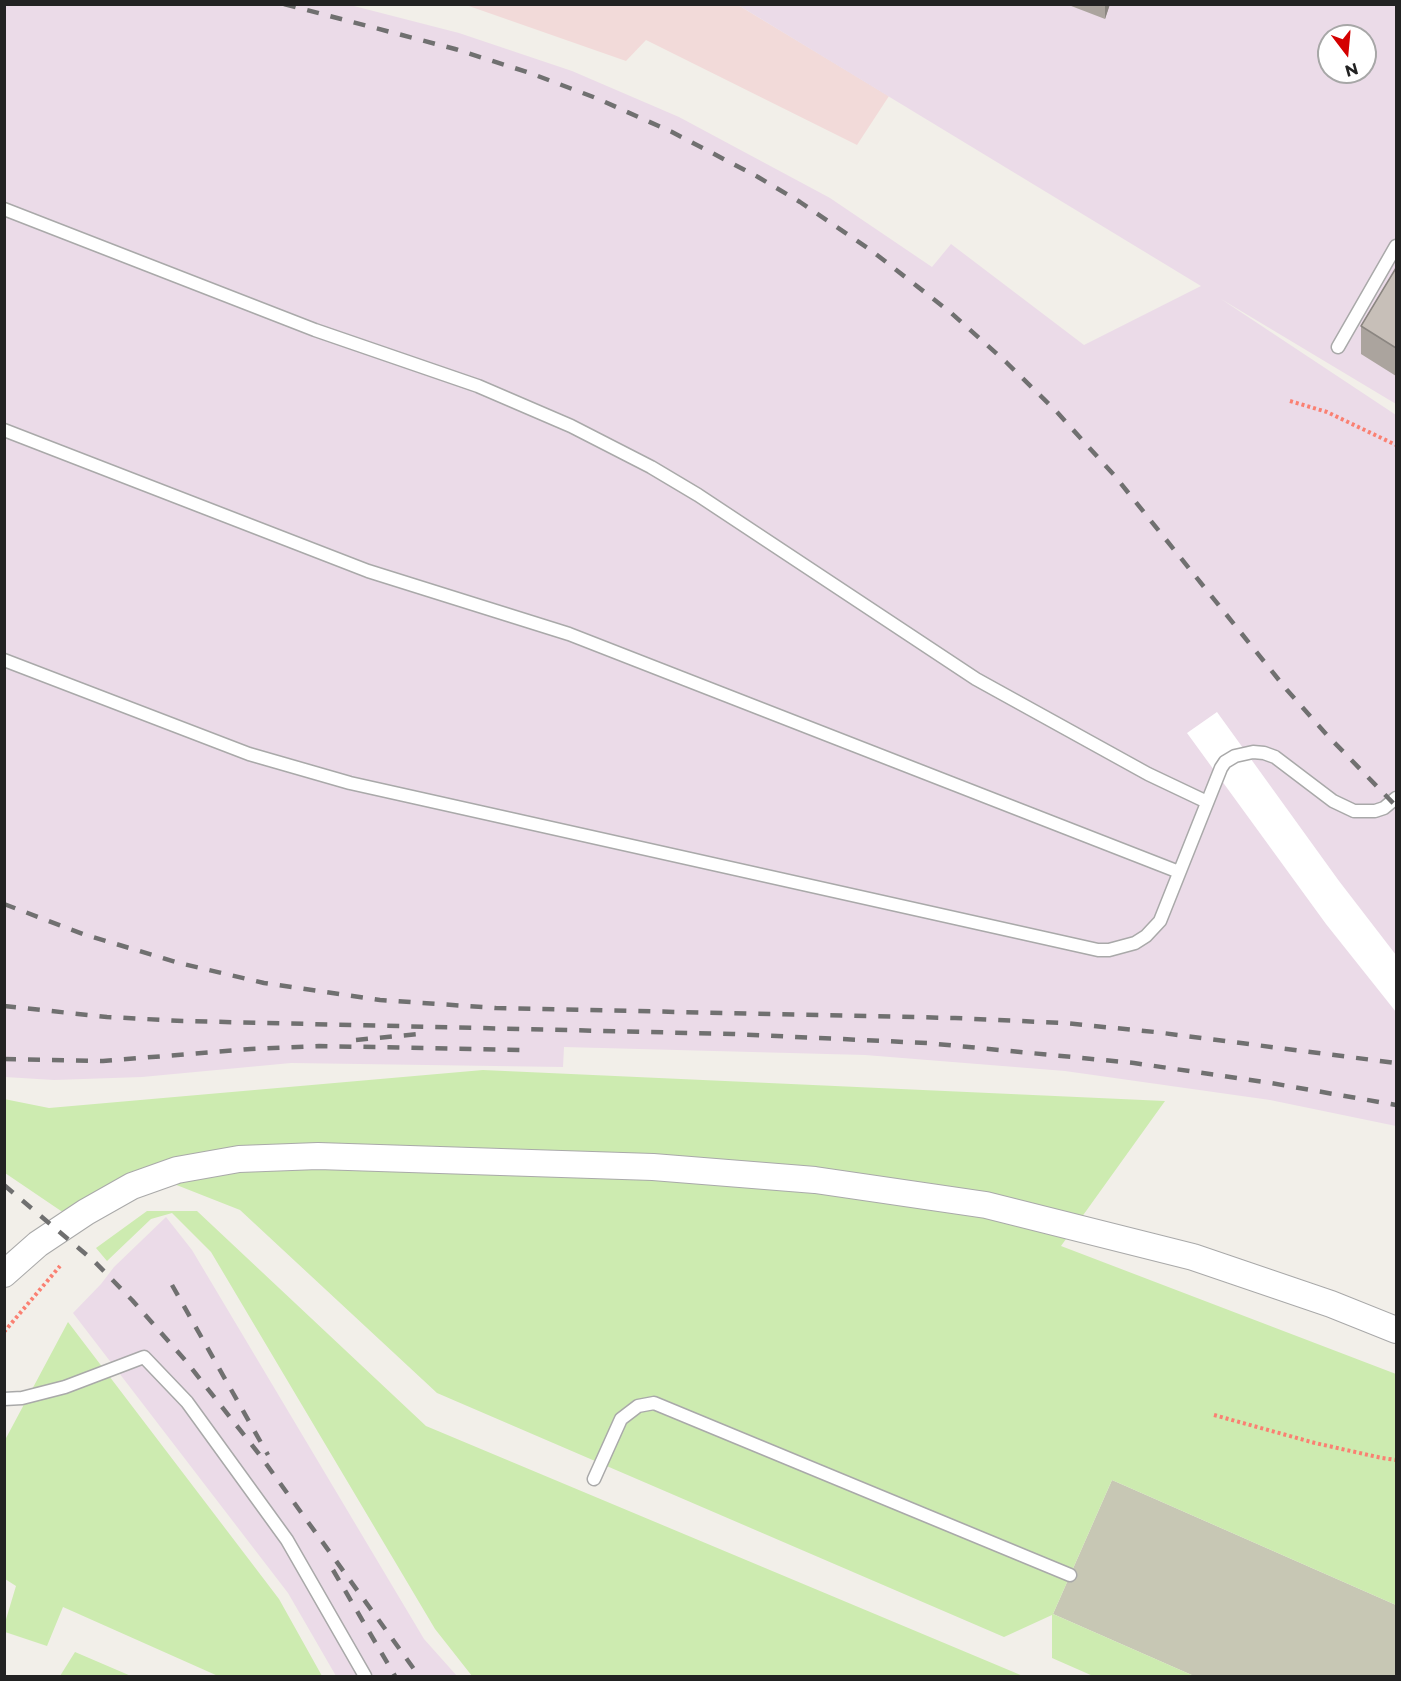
<!DOCTYPE html>
<style>
body{margin:0}
#map{position:relative;width:1401px;height:1681px;overflow:hidden;background:#f2efe9;font-family:Montserrat,sans-serif}
canvas{display:block}
.frame{position:absolute;inset:0;border:6px solid #222;pointer-events:none}
.north{position:absolute;left:1317px;top:24px;width:60px;height:60px;box-sizing:border-box;background:#fff;border:2px solid #a7a7a7;border-radius:50%;rotate:164deg;font-size:16px;font-weight:700;line-height:24px;text-align:center;color:#222}
.north::after{content:'';display:block;margin:auto;width:21px;height:27px;background:#d40000;clip-path:polygon(50% 0,100% 100%,50% 72%,0 100%)}
</style>
<div id="map">
<canvas width="1401" height="1681"></canvas>
<div class="frame"></div>
<div class="north">N</div>
</div>
<script>
const g = document.querySelector('canvas').getContext('2d');
g.lineJoin = 'round';
function fill(path, color) { g.fillStyle = color; g.fill(path, 'evenodd'); }
const shape = rows => new Path2D(rows.map(r => 'M' + r).join(''));
function strokePath(path, color, width, dash) { g.strokeStyle = color; g.lineWidth = width; g.lineCap = dash ? 'butt' : 'round'; g.setLineDash(dash || []); g.stroke(path); }
fill(shape([
 [466,5,738,5,889,96,857,145,646,40,626,61]
]), '#f2dad9');
fill(shape([
 [5,5,350,5,459,33,572,71,679,117,830,198,932,267,951,244,1084,345,1201,286,738,5,1396,5,1396,404,1221,299,1396,415,1396,1126,1270,1100,1065,1071,865,1055,564,1047,563,1067,291,1063,142,1077,54,1080,5,1077],
 [1329,36,1365,36,1365,72,1329,72],
 [166,1217,192,1250,424,1639,457,1676,336,1676,288,1593,73,1313,101,1284,114,1267]
]), '#ebdbe8');
fill(shape([
 [1112,1480,1396,1605,1396,1676,1194,1676,1053,1614]
]), '#c7c7b4');
fill(shape([
 [483,1070,1165,1101,1061,1246,1396,1374,1396,1605,1112,1480,1053,1614,1194,1676,1093,1676,1052,1658,1052,1615,1004,1637,437,1393,240,1210,146,1173,64,1213,5,1173,4,1099,49,1108],
 [147,1211,197,1211,426,1426,1023,1676,472,1676,435,1629,211,1252,172,1213,151,1219,107,1261,96,1248],
 [68,1322,279,1599,322,1676,218,1676,63,1607,47,1646,5,1632,4,1626,16,1586,5,1579,5,1440],
 [75,1652,131,1676,60,1676]
]), '#cdebb0');
fill(shape([
 [1217,712,1339,881,1396,955,1396,1012,1326,924,1187,733]
]), '#fff');
const service = shape([
 [4,209,315,330,478,386,571,426,651,467,698,495,976,679,1148,774,1207,802],
 [1338,347,1396,246],
 [4,430,368,571,569,634,1179,872],
 [4,660,249,754,350,783,1098,950,1109,950,1135,943,1146,936,1160,921,1221,768,1225,762,1235,756,1253,752,1264,753,1275,757,1333,801,1354,811,1375,811,1384,808,1396,798],
 [4,1399,22,1398,65,1387,144,1357,187,1402,287,1540,365,1676],
 [594,1479,621,1419,638,1406,654,1403,1070,1575]
]);
const minor = shape([
 [4,1274,38,1244,86,1212,132,1186,177,1170,239,1159,318,1156,653,1167,815,1180,986,1205,1193,1257,1331,1304,1396,1330]
]);
strokePath(service, '#a9a9a9', 15);
strokePath(minor, '#a9a9a9', 28);
strokePath(shape([
 [1290,401,1327,412,1396,445],
 [4,1332,60,1266],
 [1214,1415,1315,1443,1382,1458,1396,1460]
]), '#fa8072', 4, [3, 3]);
strokePath(service, '#fff', 12);
strokePath(minor, '#fff', 26);
strokePath(shape([
 [284,4,455,49,530,73,596,98,672,132,758,177,800,202,872,251,950,312,1006,362,1056,411,1114,475,1287,690,1327,735,1396,806],
 [4,904,83,934,179,963,264,983,380,1000,496,1008,955,1018,1064,1023,1155,1032,1396,1063],
 [4,1006,107,1017,183,1021,733,1034,927,1043,1134,1063,1271,1083,1396,1105],
 [356,1040,419,1034],
 [4,1059,103,1061,251,1049,319,1046,525,1050],
 [4,1185,94,1261,132,1300,185,1360,259,1454,419,1676],
 [172,1285,268,1455],
 [333,1570,395,1676]
]), '#707070', 4.5, [12, 12]);
fill(shape([
 [1066,4,1110,4,1105,19],
 [1396,268,1396,376,1361,354,1361,326]
]), '#aba49e');
fill(shape([
 [1105,4,1110,4,1105,19]
]), '#8b8681');
const building = shape([
 [1396,268,1396,348,1361,326,1396,268]
]);
fill(building, '#c7bfb8');
strokePath(building, '#8b8681', 1.5);
</script>
